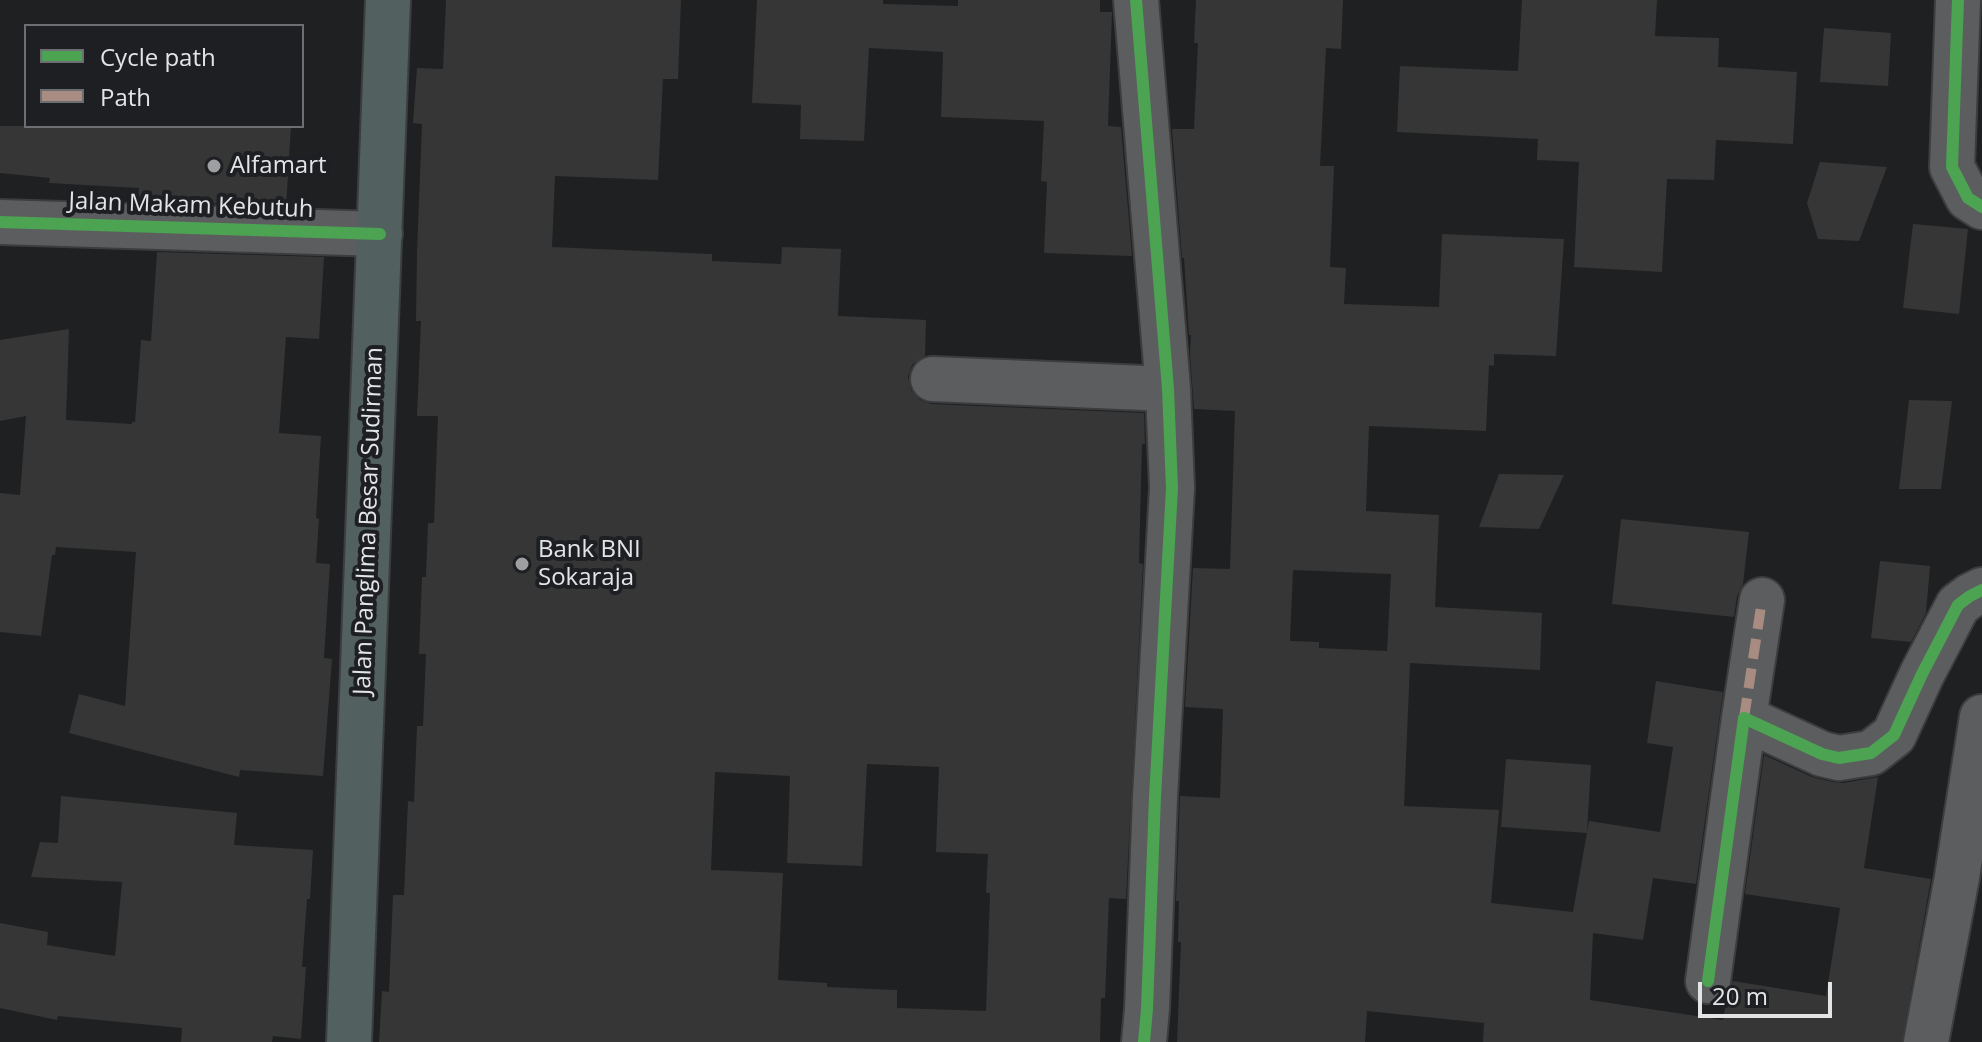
<!DOCTYPE html>
<style>
body{margin:0}
#map{position:relative;width:1982px;height:1042px;overflow:hidden;background:#1e2022;font-family:"Open Sans",sans-serif}
canvas{display:block}
.legend{position:absolute;left:24px;top:24px;width:280px;height:104px;box-sizing:border-box;background:#1d1f23;border:2px solid #6c6e71;margin:0;padding:10px 14px;list-style:none;font-size:24px;color:#e2e4e6}
.legend li{display:flex;align-items:center;gap:16px;height:40px}
.legend b{width:40px;border:2px solid #6c6e71}
.scale{position:absolute;left:1698px;top:982px;width:134px;height:36px;box-sizing:border-box;border:4px solid #e2e4e6;border-top:0;padding-left:10px;font-size:24px;line-height:28px;white-space:nowrap;color:#e2e4e6;-webkit-text-stroke:6px #1d1f23;paint-order:stroke}
</style>
<div id="map">
<canvas width="1982" height="1042"></canvas>
<ul class="legend">
<li><b style="height:10px;background:#4ca352"></b>Cycle path</li>
<li><b style="height:10px;background:#a88b81"></b>Path</li>
</ul>
<div class="scale">20 m</div>
</div>
<script>
const g = document.querySelector('canvas').getContext('2d');
g.lineJoin = 'round';
function fill(path, color) { g.fillStyle = color; g.fill(path, 'evenodd'); }
const shape = rows => new Path2D(rows.map(r => 'M' + r).join(''));
function strokePath(path, color, width, dash) { g.strokeStyle = color; g.lineWidth = width; g.lineCap = dash ? 'butt' : 'round'; g.setLineDash(dash || []); g.stroke(path); }
function drawText(font, color, halo, rows, align = 'center') {
  g.font = font + ' "Open Sans",sans-serif'; g.lineWidth = 8; g.setLineDash([]); g.textBaseline = 'middle'; g.strokeStyle = halo; g.fillStyle = color; for (const [text, x, y, turn = 0] of rows) {
    g.save(); g.translate(x, y); g.rotate((+turn || 0) * Math.PI / 180); g.textAlign = isNaN(turn) ? turn : align; if (halo) g.strokeText(text, 0, 0); g.fillText(text, 0, 0); g.restore();
  }
}
fill(shape([
 [446,0,681,0,678,79,663,79,658,180,555,176,552,247,712,254,712,261,781,264,782,247,841,249,838,316,926,320,925,356,912,365,908,377,911,390,920,400,932,404,1144,413,1145,444,1142,444,1139,563,1143,564,1126,899,1109,898,1105,998,1101,998,1100,1042,379,1042,382,991,389,992,393,895,404,895,408,801,414,802,417,726,423,726,426,654,419,654,422,577,426,577,428,523,434,523,438,416,417,416,421,321,416,321,417,252,422,124,413,123,417,68,443,69],
 [867,764,939,767,936,852,988,854,986,893,990,893,986,1011,897,1008,897,990,827,987,827,983,778,980,783,873,711,870,715,772,790,776,787,863,862,866],
 [757,0,883,0,883,4,958,6,958,0,1100,0,1100,12,1112,12,1108,126,1121,127,1132,256,1044,253,1047,182,1041,181,1044,121,941,117,943,52,869,48,864,141,800,139,801,105,752,103],
 [1196,0,1343,0,1341,49,1326,48,1320,166,1334,166,1330,267,1346,268,1344,304,1439,307,1442,234,1564,239,1556,356,1494,354,1494,366,1489,365,1486,431,1369,426,1366,511,1439,515,1435,607,1542,613,1540,670,1410,663,1404,806,1499,810,1491,903,1573,912,1589,821,1660,832,1673,747,1647,743,1656,681,1723,692,1696,884,1653,878,1643,940,1593,933,1590,1000,1723,1020,1727,997,1733,981,1826,996,1840,908,1745,894,1764,755,1812,777,1833,782,1843,783,1878,777,1864,868,1931,879,1902,1042,1483,1042,1484,1023,1367,1011,1365,1042,1177,1042,1181,942,1178,942,1179,901,1176,901,1180,796,1220,798,1223,709,1185,707,1193,568,1230,569,1235,411,1194,409,1190,354,1191,335,1189,335,1184,258,1182,258,1172,129,1194,129,1198,43,1194,43],
 [1293,570,1391,574,1387,651,1319,648,1319,642,1290,641],
 [1522,0,1657,0,1655,36,1719,38,1718,67,1797,72,1793,144,1716,140,1714,180,1667,179,1662,272,1574,267,1579,162,1537,160,1538,139,1397,132,1400,66,1518,71],
 [1824,28,1891,33,1888,86,1820,82],
 [0,126,291,126,286,206,138,201,139,188,49,183,50,178,0,173],
 [1820,162,1887,167,1859,241,1818,239,1807,203],
 [1913,224,1968,229,1959,314,1903,308],
 [157,252,324,257,319,339,286,337,279,433,321,436,316,518,319,519,316,563,330,564,324,658,332,659,323,776,240,770,239,777,69,733,79,694,125,706,136,552,56,547,55,555,52,555,41,636,0,632,0,493,20,495,26,416,0,421,0,340,69,329,66,420,132,424,132,422,135,422,141,340,151,341],
 [1909,400,1952,401,1941,489,1899,489],
 [1499,474,1564,475,1539,529,1479,527],
 [1621,519,1749,532,1743,584,1737,596,1734,617,1612,604],
 [1880,561,1930,566,1926,613,1911,642,1871,638],
 [1506,759,1591,765,1587,833,1501,827],
 [61,796,237,813,234,845,313,850,310,899,307,899,302,967,306,967,301,1039,273,1036,272,1042,181,1042,182,1028,58,1016,57,1020,0,1008,0,923,48,932,47,945,115,956,122,882,31,877,40,842,58,843]
]), '#363636');
const minor = shape([
 [1136,0,1168,389,1172,488,1155,797,1147,1009,1144,1042],
 [1958,0,1952,167,1968,198,1982,207],
 [0,222,380,234],
 [933,379,1168,389],
 [1744,718,1762,600],
 [1708,981,1744,718,1822,754,1839,758,1871,753,1894,735,1922,674,1958,605,1970,596,1982,590],
 [1926,1042,1957,877,1982,717]
]);
const highway = shape([
 [349,1042,388,0]
]);
strokePath(minor, '#3c3d3f', 48);
strokePath(highway, '#3c3d3f', 48);
strokePath(minor, '#5c5d5f', 44);
strokePath(highway, '#526160', 44);
strokePath(shape([
 [1744,718,1762,600]
]), '#a88b81', 10, [20, 10]);
strokePath(shape([
 [1136,0,1168,389,1172,488,1155,797,1147,1009,1144,1042],
 [1958,0,1952,167,1968,198,1982,207],
 [0,222,380,234],
 [1708,981,1744,718,1822,754,1839,758,1871,753,1894,735,1922,674,1958,605,1970,596,1982,590]
]), '#4ca352', 12);
for (const [x, y, r, color] of [
 [214,166,8,"#9d9fa1"],
 [522,564,8,"#9d9fa1"]
]) { const dot = new Path2D(); dot.arc(x, y, r, 0, 2 * Math.PI); g.fillStyle = color; g.fill(dot); strokePath(dot, '#1d1f23', 3); }
drawText('24px', '#e2e4e6', '#1d1f23', [
 ["Alfamart",230,166],
 ["Bank BNI",538,550],
 ["Sokaraja",538,578]
], 'left');
drawText('24px', '#e2e4e6', '#1d1f23', [
 ["Jalan Makam Kebutuh",191,206,2],
 ["Jalan Panglima Besar Sudirman",369,521,-88]
]);
</script>
